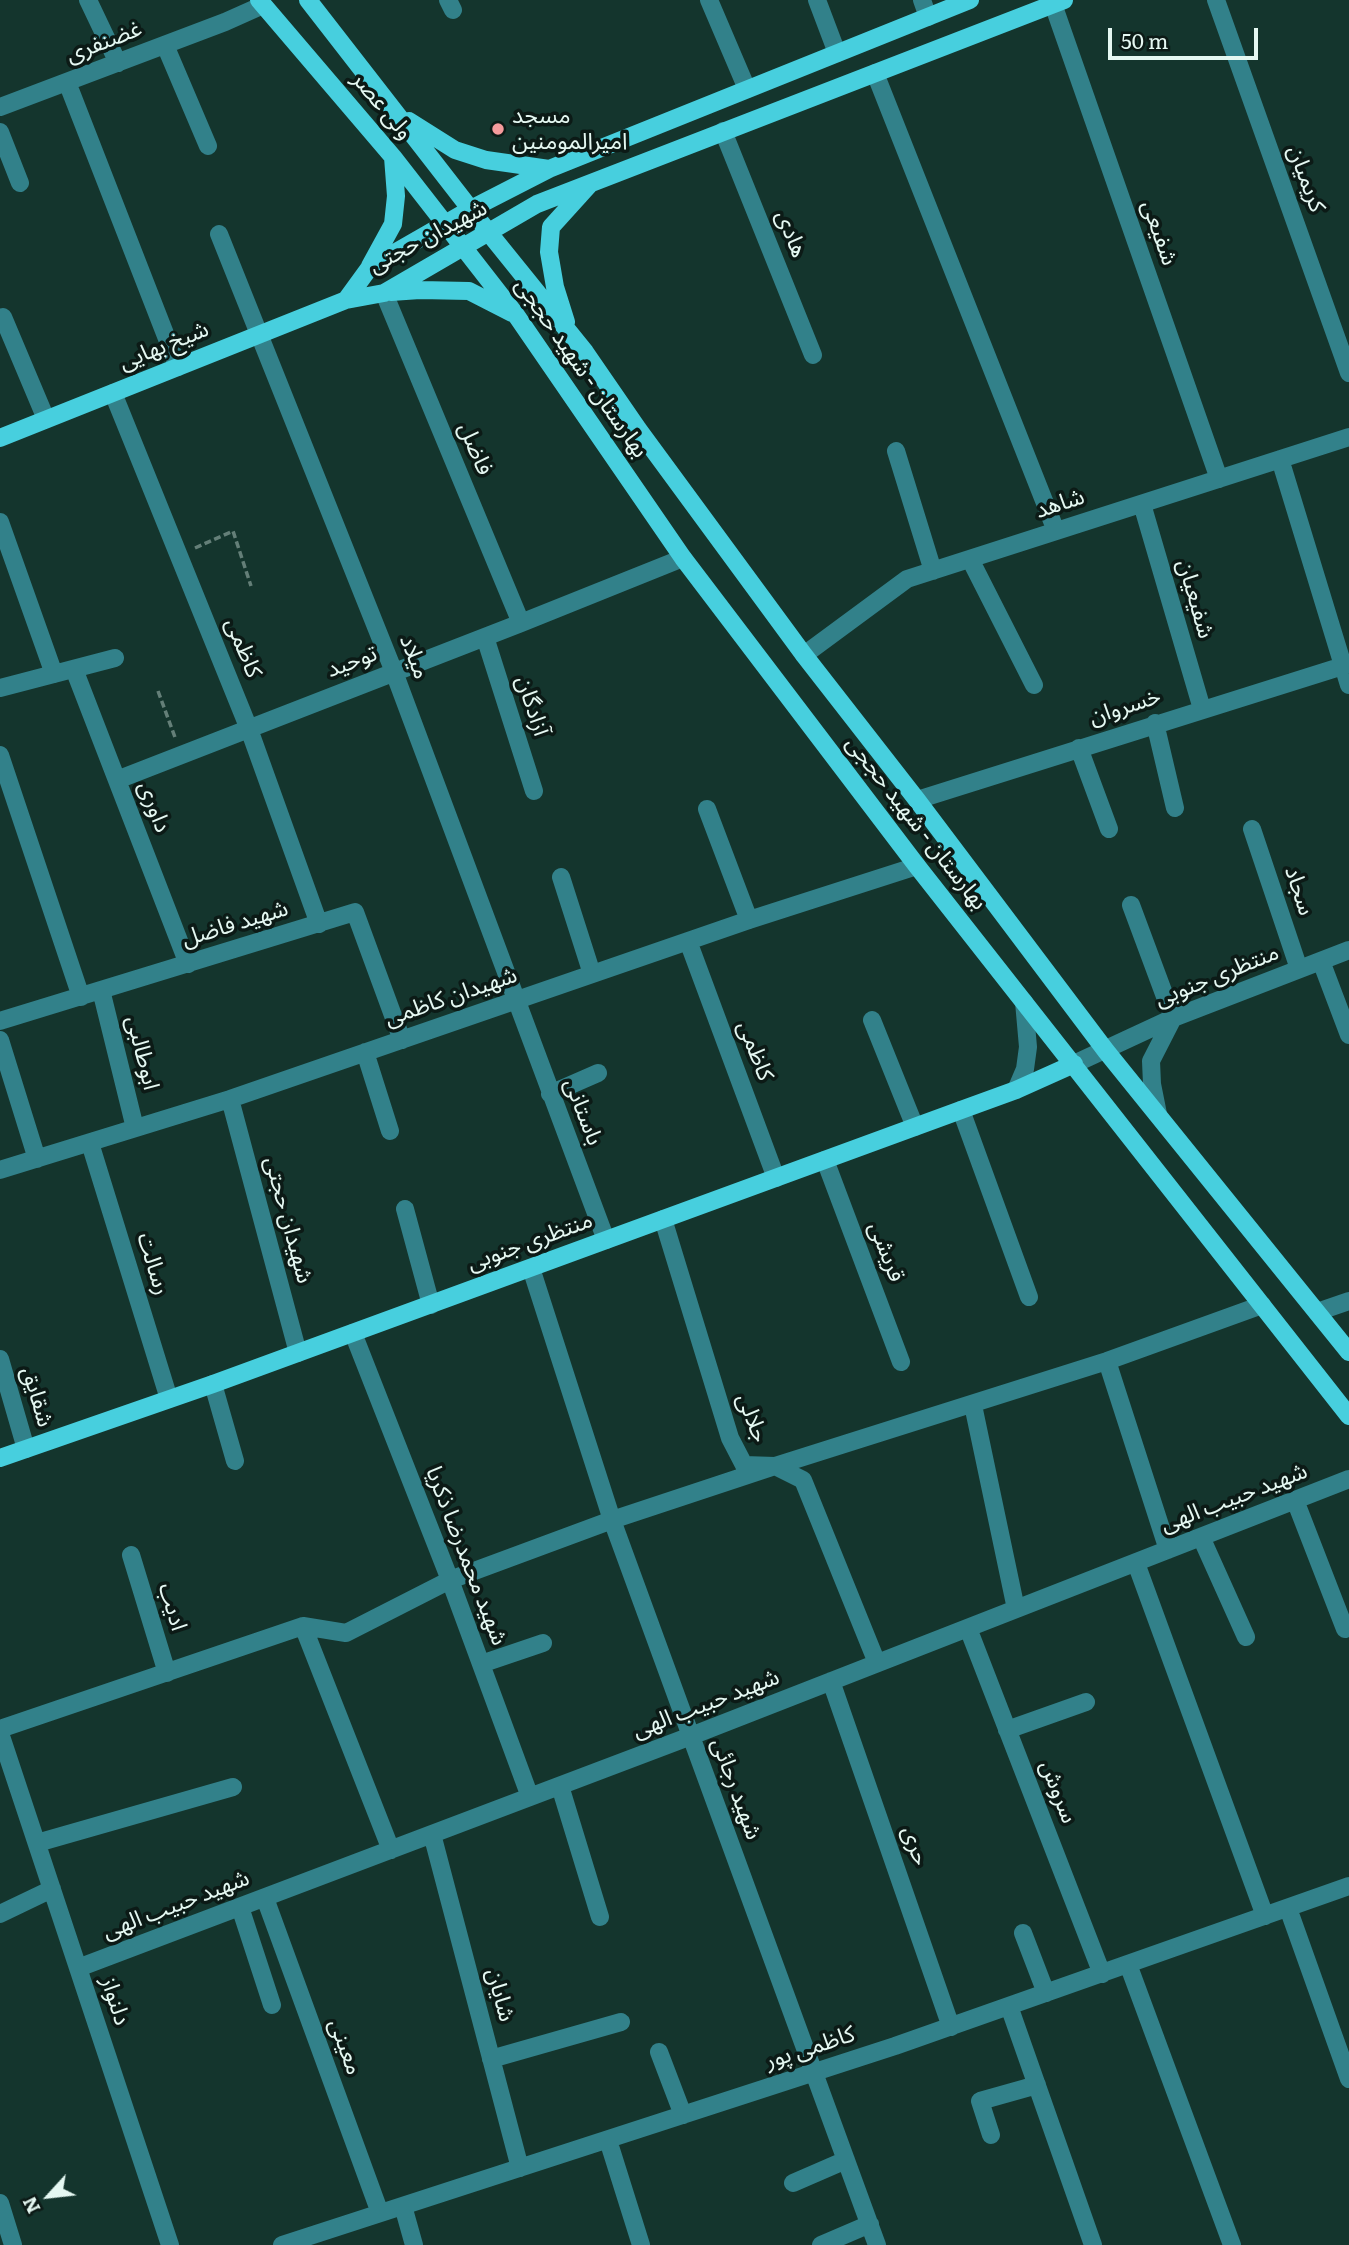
<!DOCTYPE html>
<meta charset="utf-8">
<style>
body{margin:0}
#map{position:relative;width:1349px;height:2245px;overflow:hidden;background:#14352d;font-family:Literata,serif}
canvas{display:block}
.north{position:absolute;left:14px;top:2161px;width:70px;height:70px;-webkit-text-stroke:5px #0c1a16;paint-order:stroke;rotate:243deg;font-size:19px;font-weight:700;line-height:28px;text-align:center;color:#e5f8f2}
.north::after{content:'';display:block;margin:auto;width:24px;height:32px;background:#e5f8f2;clip-path:polygon(50% 0,100% 100%,50% 72%,0 100%)}
.scale{position:absolute;left:1108px;top:28px;width:150px;height:32px;box-sizing:border-box;border:4px solid #e5f8f2;border-top:0;padding-left:9px;font-size:21px;line-height:24px;white-space:nowrap;color:#e5f8f2;-webkit-text-stroke:5px #0c1a16;paint-order:stroke}
</style>
<div id="map">
<canvas width="1349" height="2245"></canvas>
<div class="north">N</div>
<div class="scale">50 m</div>
</div>
<script>
const g = document.querySelector('canvas').getContext('2d');
g.lineJoin = 'round';
const shape = rows => new Path2D(rows.map(r => 'M' + r).join(''));
function strokePath(path, color, width, dash) { g.strokeStyle = color; g.lineWidth = width; g.lineCap = dash ? 'butt' : 'round'; g.setLineDash(dash || []); g.stroke(path); }
function drawText(font, color, halo, rows, align = 'center') {
  g.font = font + ' Literata,"Noto Sans Arabic",serif'; g.lineWidth = 7; g.setLineDash([]); g.textBaseline = 'middle'; g.strokeStyle = halo; g.fillStyle = color; for (const [text, x, y, turn = 0] of rows) {
    g.save(); g.translate(x, y); g.rotate((+turn || 0) * Math.PI / 180); g.textAlign = isNaN(turn) ? turn : align; if (halo) g.strokeText(text, 0, 0); g.fillText(text, 0, 0); g.restore();
  }
}
strokePath(shape([
 [195,548,233,531,251,586],
 [158,691,176,740]
]), '#647f78', 3.5, [7, 3.5]);
strokePath(shape([
 [88,0,118,63],
 [448,0,453,10],
 [709,0,747,89],
 [817,0,837,53],
 [922,0,928,17],
 [1216,0,1349,373],
 [1053,4,1219,479],
 [165,45,208,146],
 [875,73,1056,531],
 [67,82,178,367],
 [0,107,225,22,263,5],
 [723,131,813,355],
 [0,132,20,183],
 [219,234,394,672,606,1240],
 [384,293,521,623],
 [3,317,46,419],
 [113,393,249,729,319,924],
 [896,451,933,571],
 [1280,459,1349,685],
 [1142,504,1202,709],
 [0,522,54,674],
 [970,559,1034,685],
 [485,637,534,791],
 [804,655,907,579,1349,437],
 [74,669,188,964],
 [0,688,115,658],
 [1155,723,1175,808],
 [1079,748,1109,829],
 [0,755,81,997],
 [117,780,521,623,683,558],
 [917,800,1349,664],
 [707,809,749,920],
 [1252,829,1299,969],
 [561,877,592,974],
 [1131,905,1173,1018,1151,1061,1152,1084,1158,1114],
 [688,941,776,1178],
 [1321,961,1349,1035],
 [101,990,135,1128],
 [872,1020,915,1127],
 [0,1021,355,912,402,1040],
 [0,1040,37,1159],
 [365,1052,390,1131],
 [1074,1064,1173,1018,1349,950],
 [1016,1090,1025,1069,1028,1047,1024,1002],
 [550,1094,598,1073],
 [230,1099,298,1353],
 [961,1110,1029,1297],
 [90,1143,169,1399],
 [825,1160,901,1362],
 [0,1170,230,1099,749,920,917,866],
 [405,1209,431,1305],
 [663,1219,730,1438,744,1465,775,1466,803,1480,877,1663],
 [531,1268,612,1520,877,2245],
 [1317,1312,1349,1301],
 [353,1333,450,1580,530,1797],
 [0,1359,26,1449],
 [1107,1361,1168,1550],
 [213,1384,235,1461],
 [973,1405,1016,1609],
 [1295,1500,1345,1629],
 [1201,1537,1246,1637],
 [131,1555,167,1673],
 [1136,1563,1265,1916],
 [303,1626,391,1850],
 [968,1628,1102,1974],
 [481,1664,543,1643],
 [831,1681,951,2027],
 [0,1729,303,1626,346,1633,450,1580,612,1520,775,1466,1107,1361,1262,1305],
 [1007,1730,1086,1702],
 [0,1733,170,2245],
 [560,1786,600,1917],
 [432,1834,520,2168],
 [37,1843,233,1787],
 [265,1898,380,2213],
 [240,1907,272,2005],
 [1288,1908,1349,2079],
 [0,1914,52,1889],
 [1023,1933,1046,1993],
 [1128,1964,1232,2245],
 [78,1968,691,1736,1349,1479],
 [1009,2006,1093,2245],
 [659,2052,683,2115],
 [491,2059,621,2022],
 [991,2135,980,2101,1037,2085],
 [608,2140,641,2245],
 [793,2183,846,2160],
 [0,2203,13,2245],
 [403,2206,414,2245],
 [282,2245,895,2046,1349,1886],
 [821,2245,870,2224]
]), '#32818a', 18);
strokePath(shape([
 [259,0,393,157,516,315,683,558,917,866,1349,1416],
 [308,0,489,233,585,352,638,429,804,655,917,800,1106,1051,1349,1352],
 [409,121,455,150,486,160,549,169],
 [370,266,393,224,396,196,393,157],
 [391,292,420,290,469,291,512,313],
 [346,300,370,267,471,209,549,169,970,0],
 [566,322,555,287,549,252,551,227,589,185],
 [0,438,346,300,384,293,537,204,1064,0],
 [0,1458,213,1384,961,1110,1016,1090,1074,1064]
]), '#47cfde', 18);
for (const [x, y, r, color] of [
 [498,129,7,"#f59b9c"]
]) { const dot = new Path2D(); dot.arc(x, y, r, 0, 2 * Math.PI); g.fillStyle = color; g.fill(dot); strokePath(dot, '#0c1a16', 2.5); }
drawText('23px', '#e5f8f2', '#0c1a16', [
 ["غضنفری",104,42,-21],
 ["ولی عصر",382,106,50],
 ["کریمیان",1306,179,70],
 ["شفیعی",1159,233,71],
 ["هادی",791,234,68],
 ["شهیدان حجتی",428,237,-28],
 ["شیخ بهایی",164,346,-22],
 ["بهارستان - شهید حججی",581,368,55],
 ["فاضل",475,449,67],
 ["شاهد",1060,504,-18],
 ["شفیعیان",1195,599,74],
 ["کاظمی",243,648,68],
 ["میلاد",414,657,69],
 ["توحید",352,662,-21],
 ["آزادگان",532,706,72],
 ["خسروان",1125,707,-18],
 ["داوری",154,807,69],
 ["بهارستان - شهید حججی",916,823,52],
 ["سجاد",1299,891,72],
 ["شهید فاضل",235,924,-17],
 ["منتظری جنوبی",1217,976,-22],
 ["شهیدان کاظمی",451,997,-19],
 ["کاظمی",755,1051,69],
 ["ابوطالبی",142,1053,76],
 ["باستانی",583,1112,69],
 ["شهیدان حجتی",288,1220,75],
 ["منتظری جنوبی",530,1242,-20],
 ["قریشی",886,1252,69],
 ["رسالت",153,1264,73],
 ["شقایق",37,1397,74],
 ["جلالی",752,1418,69],
 ["شهید حبیب الهی",1234,1498,-21],
 ["شهید محمدرضا ذکریا",466,1556,69],
 ["ادیب",172,1607,73],
 ["شهید حبیب الهی",706,1704,-21],
 ["شهید رجائی",736,1789,70],
 ["سروش",1058,1792,69],
 ["حری",915,1846,71],
 ["شهید حبیب الهی",176,1905,-21],
 ["شایان",500,1995,75],
 ["دلنواز",115,2001,72],
 ["معینی",345,2047,70],
 ["کاظمی پور",810,2048,-18]
]);
drawText('23px', '#e5f8f2', '#0c1a16', [
 ["مسجد",512,116],
 ["امیرالمومنین",512,142]
], 'left');
</script>
